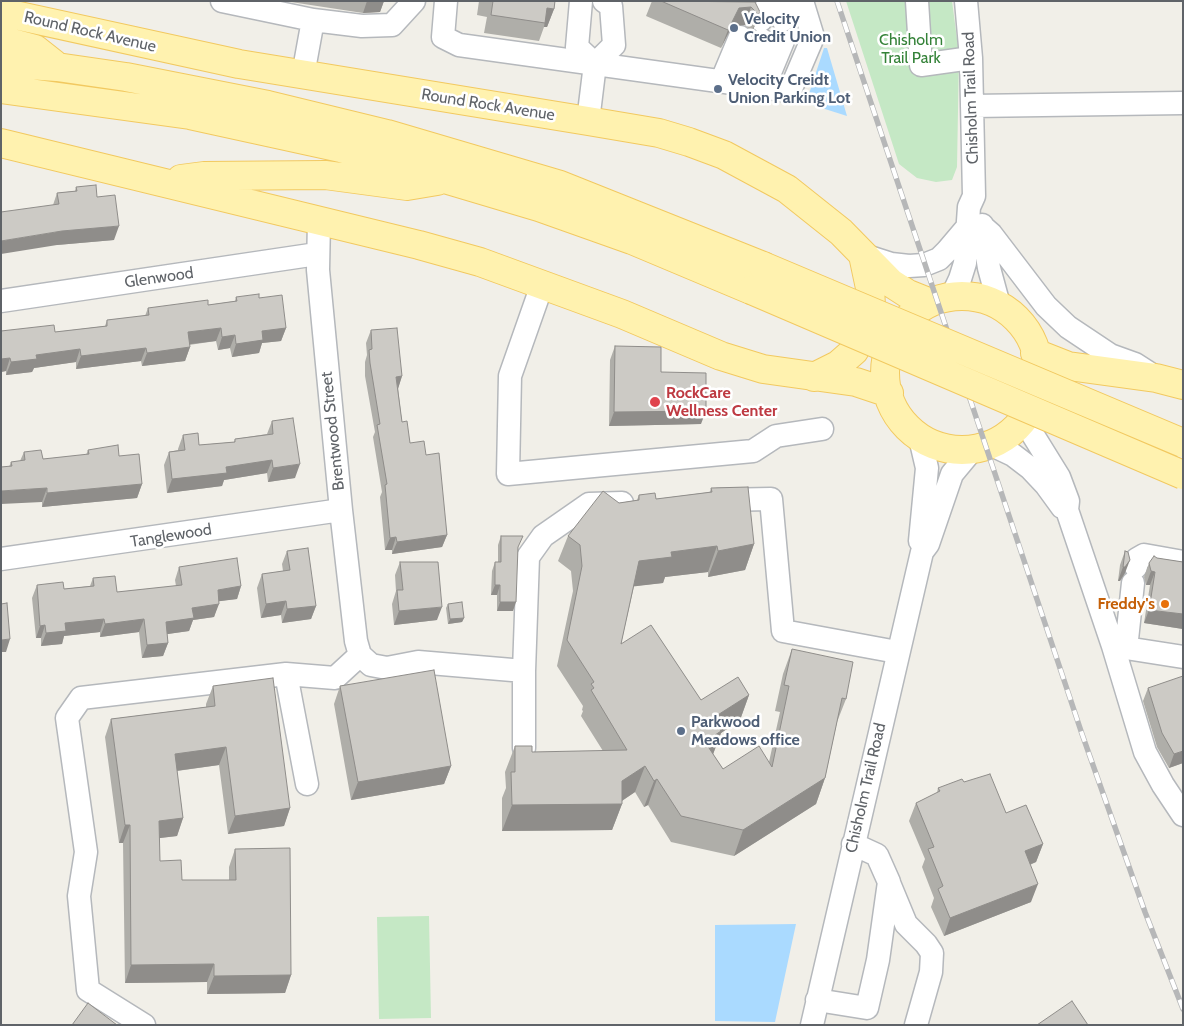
<!DOCTYPE html>
<style>
body{margin:0}
#map{position:relative;width:1184px;height:1026px;overflow:hidden;background:#f1efe8;font-family:Cabin,sans-serif}
canvas{display:block}
.frame{position:absolute;inset:0;border:2px solid #5f6368;pointer-events:none}
</style>
<div id="map">
<canvas width="1184" height="1026"></canvas>
<div class="frame"></div>
</div>
<script>
const g = document.querySelector('canvas').getContext('2d');
g.lineJoin = 'round';
function fill(path, color) { g.fillStyle = color; g.fill(path, 'evenodd'); }
const shape = rows => new Path2D(rows.map(r => 'M' + r).join(''));
function strokePath(path, color, width, dash) { g.strokeStyle = color; g.lineWidth = width; g.lineCap = dash ? 'butt' : 'round'; g.setLineDash(dash || []); g.stroke(path); }
function drawText(font, color, halo, rows, align = 'center') {
  g.font = font + ' Cabin,sans-serif'; g.lineWidth = 5; g.setLineDash([]); g.textBaseline = 'middle'; g.strokeStyle = halo; g.fillStyle = color; for (const [text, x, y, turn = 0] of rows) {
    g.save(); g.translate(x, y); g.rotate((+turn || 0) * Math.PI / 180); g.textAlign = isNaN(turn) ? turn : align; if (halo) g.strokeText(text, 0, 0); g.fillText(text, 0, 0); g.restore();
  }
}
fill(shape([
 [846,1,952,1,959,54,957,167,952,180,936,182,917,178,899,164],
 [429,916,431,1018,379,1019,377,917]
]), '#c5e8c5');
fill(shape([
 [824,48,827,48,847,116,806,103],
 [796,924,775,1022,715,1021,715,925]
]), '#aadaff');
const minor = shape([
 [222,1,313,20,303,75],
 [446,1,443,37,459,45,790,91,813,37,802,1],
 [581,1,577,47,595,64],
 [917,1,921,65,971,58],
 [313,20,362,26,392,25,414,1],
 [761,20,769,1],
 [783,20,791,1],
 [722,80,740,37],
 [744,84,762,40],
 [764,87,783,41],
 [972,106,1183,103],
 [588,121,595,64,614,45,611,6,604,1],
 [319,221,318,270,341,510,356,641,360,655,371,665,387,668,418,662,524,671],
 [982,225,989,268,999,305],
 [983,227,991,234,1046,306,1068,327,1110,355,1135,364,1149,373],
 [863,255,891,264,909,266,924,265,939,259,947,251,969,225],
 [542,285,510,376,508,474,753,451,776,436,822,429],
 [952,296,960,279,965,263,969,207,974,196,971,58,966,1],
 [1,301,317,254],
 [1030,407,1033,435,1059,477,1068,501,1067,510,1113,646,1183,657],
 [920,438,927,468,920,541],
 [992,445,1013,455,1030,468,1046,485,1062,507],
 [719,500,771,499,783,631,897,652],
 [1,559,341,510],
 [1136,567,1137,559,1144,555,1183,562],
 [1113,646,1145,752,1163,785,1183,815],
 [1126,649,1133,583],
 [286,674,335,678,360,655],
 [524,748,524,671,528,557,543,536,589,504,622,503],
 [889,883,906,924,926,944,932,953,931,972,916,1025],
 [817,1000,867,1008,878,960,889,882,877,855,853,844],
 [144,1025,88,990,79,896,86,852,67,718,81,698,286,674,307,784],
 [812,1025,922,552,928,544,952,474,972,450]
]);
const major = shape([
 [1,12,239,64,588,121,659,133,689,142,724,155,787,189,841,232,891,283,908,294,928,302],
 [1,40,35,49,54,64],
 [1,63,57,67,126,77,268,105,387,134,560,185,763,266],
 [1,89,190,115,341,148,539,207,632,240,751,290],
 [1,143,419,245,480,262,622,314,721,356,763,369,856,382,889,393],
 [181,179,204,176,325,175,407,186,437,181],
 '885 373a77 77 0 1 1 154 0a77 77 0 1 1-154 0Z',
 [1035,353,1068,366,1156,378,1183,385],
 [814,377,838,365,854,351,866,331,871,306,870,288,863,255]
]);
strokePath(minor, '#b5b8bc', 25);
strokePath(major, '#f2c960', 30);
strokePath(minor, '#fff', 22);
strokePath(major, '#fff2af', 28);
const rail = shape([
 [837,1,1082,734,1145,912,1183,1009]
]);
strokePath(rail, '#b6b7b8', 5.5);
strokePath(rail, '#fff', 4, [11]);
const majorBridge = shape([
 [763,266,1183,443],
 [751,290,1183,475]
]);
strokePath(majorBridge, '#f2c960', 30, []);
strokePath(majorBridge, '#fff2af', 28);
fill(shape([
 [291,1,384,1,380,12,363,13,291,2],
 [479,1,555,1,554,9,547,27,544,27,539,41,484,33,487,17,477,15],
 [652,1,749,1,760,12,753,30,752,32,745,25,732,26,721,48,646,16],
 [76,187,97,197,114,240,57,245,53,205,57,193,75,191],
 [236,297,259,298,286,328,281,341,262,343,259,353,232,357,230,348,218,350,216,341,189,345,190,347,185,361,142,366,141,361,76,369,76,362,34,368,32,372,6,375,6,371,1,372,1,331,55,332,105,326,107,320,145,316,148,308,208,305,235,301],
 [371,330,402,376,398,388,402,422,410,443,426,455,447,535,442,547,392,554,392,550,385,550,380,497,382,492,373,437,375,432,365,376,365,362,367,355,366,343],
 [615,346,661,372,701,424,609,426,610,360],
 [272,421,295,478,268,482,267,473,224,480,222,486,167,493,164,465,169,452,178,450,178,449,183,435,199,445,234,442,235,439,267,434],
 [88,450,119,456,142,484,137,498,42,507,42,502,9,467,11,462,20,461,24,452,43,459,86,455],
 [711,488,754,544,745,570,708,577,708,572,665,577,663,583,634,586,621,644,701,700,749,695,740,720,721,733,713,754,723,769,769,762,780,712,775,711,783,674,792,649,846,699,837,722,825,778,816,804,734,856,671,842,648,805,644,807,635,792,622,801,622,804,612,830,502,831,502,798,506,788,505,772,515,746,532,752,603,751,581,716,583,711,582,710,583,706,557,666,573,591,571,571,558,561,568,536,619,503,637,500,639,495,656,499,710,492],
 [501,536,518,547,513,611,497,611,497,595,491,595,492,571,495,562,498,562,498,545],
 [287,551,316,606,311,619,282,623,281,615,261,618,257,588,262,574,283,571,282,564],
 [1125,551,1125,573,1120,581,1118,581,1120,565],
 [1157,558,1183,562,1183,629,1144,623,1150,585,1146,585,1144,577,1149,563],
 [400,562,437,620,394,625,392,604,396,591,395,575],
 [179,567,241,586,237,599,219,601,214,617,193,620,189,631,167,634,168,643,163,656,142,658,139,632,100,637,100,632,64,636,62,644,41,646,41,638,36,638,32,598,37,585,64,589,90,586,93,578,117,592,176,586,175,580],
 [448,604,464,618,462,622,448,624,446,608],
 [213,686,290,808,284,826,228,834,219,765,177,771,183,818,177,836,159,838,160,861,182,880,229,880,229,867,235,849,291,975,285,993,207,994,207,982,125,983,123,843,119,843,105,737,111,719,206,707,206,704],
 [340,686,451,766,444,784,351,800,334,704],
 [1148,688,1183,763,1169,768,1157,747,1143,701],
 [964,782,1006,813,1043,844,1036,862,1030,865,1031,902,944,936,931,907,934,898,922,867,925,859,909,821,916,803,937,793,938,788]
]), '#afaea9');
fill(shape([
 [367,1,384,1,380,12,363,13],
 [751,7,745,25,732,26,721,48,728,30,739,8],
 [547,8,554,9,547,27,544,27],
 [760,12,753,30,752,32,758,14],
 [119,226,114,240,57,245,1,254,1,241,62,231],
 [221,328,216,341,183,345,188,332],
 [286,328,281,341,262,343,259,353,232,357,236,344,262,331],
 [235,335,230,348,218,350,222,337],
 [190,347,185,361,142,366,147,353],
 [146,348,141,361,76,369,81,356],
 [80,349,76,362,34,368,32,372,6,375,11,362,36,355],
 [10,358,6,371,1,372,1,359],
 [402,376,398,389,396,377],
 [706,411,701,424,609,426,614,412],
 [272,460,267,473,224,480,222,486,167,493,172,479,226,467],
 [300,464,295,478,268,482,273,468],
 [142,484,137,498,42,507,47,493],
 [47,488,42,502,1,504,1,491],
 [447,535,442,547,392,554,397,542],
 [396,537,392,550,385,550,390,538],
 [754,544,745,570,708,577,718,551],
 [717,546,708,572,665,577,663,583,629,587,639,561,671,552],
 [1130,560,1125,573,1120,581,1118,581,1123,567],
 [1151,571,1155,572,1150,585,1146,585],
 [495,585,500,585,497,595,491,595],
 [241,586,237,599,213,602,218,590],
 [286,601,281,615,261,618,266,604],
 [500,602,516,602,513,611,497,611],
 [219,604,214,617,193,620,189,631,161,635,166,622,192,608],
 [316,606,311,619,282,623,287,609],
 [442,607,437,620,394,625,399,611],
 [1149,610,1183,614,1183,629,1144,623],
 [464,618,462,622,448,624,450,619],
 [104,619,100,632,64,636,62,644,41,646,46,633,65,623],
 [144,619,139,632,100,637,105,624],
 [45,625,41,638,36,638,40,626],
 [10,639,6,652,1,652,1,640],
 [168,643,163,656,142,658,147,645],
 [749,695,740,720,721,733,712,757,695,767,713,718],
 [226,747,219,765,168,772,175,754],
 [1183,751,1183,763,1169,768,1174,754],
 [451,766,444,784,351,800,358,782],
 [645,766,635,792,617,804,622,804,612,830,502,831,512,805,622,781],
 [825,778,816,804,734,856,743,830],
 [657,779,648,805,644,807,654,781],
 [290,808,284,826,228,834,235,816],
 [183,818,177,836,152,839,159,821],
 [125,825,130,825,123,843,119,843],
 [1043,844,1036,862,1018,869,1025,851],
 [1038,884,1031,902,944,936,950,918],
 [214,964,207,982,125,983,131,965],
 [291,975,285,993,207,994,214,976]
]), '#8f8d8a');
const building = shape([
 [493,1,555,1,554,9,547,8,545,23,491,15,493,1],
 [661,1,755,2,760,12,758,14,751,7,739,8,728,30,661,1],
 [96,185,97,197,115,195,119,226,62,231,1,241,1,212,59,204,57,193,77,191,76,187,96,185],
 [259,294,259,298,282,295,286,328,262,331,263,340,236,344,235,335,222,337,221,328,188,332,190,347,147,353,146,348,81,356,80,349,36,355,37,359,11,362,10,358,1,359,1,331,54,325,55,332,107,326,107,320,149,315,148,308,208,300,208,305,237,301,236,297,259,294],
 [397,328,402,376,396,377,402,422,407,421,410,443,424,441,426,455,439,453,447,535,397,542,396,537,390,538,385,485,387,484,377,425,380,424,370,363,369,350,372,349,371,330,397,328],
 [615,346,661,347,661,372,706,373,706,411,614,412,615,346],
 [293,418,300,464,273,468,272,460,226,467,227,473,172,479,169,452,185,450,183,435,198,433,199,445,235,442,235,439,273,434,272,421,293,418],
 [118,445,119,456,139,454,142,484,47,493,47,488,1,491,1,467,12,466,11,462,25,460,24,452,41,450,43,459,89,454,88,450,118,445],
 [748,487,754,544,718,551,717,546,671,552,672,557,639,561,621,644,651,625,701,700,738,677,749,695,713,718,721,731,705,742,723,769,759,746,772,767,789,686,784,685,792,649,853,662,846,699,842,698,825,778,743,830,681,816,657,779,654,781,645,766,622,781,622,804,512,805,511,772,515,772,515,746,532,746,532,752,627,750,591,690,594,688,591,684,594,682,567,640,582,566,580,545,568,536,603,491,619,503,639,500,639,495,655,493,656,499,712,492,711,488,748,487],
 [501,536,523,536,518,547,516,602,500,602,500,585,495,585,495,562,501,562,501,536],
 [308,548,316,606,287,609,286,601,266,604,262,574,290,570,287,551,308,548],
 [1125,551,1128,552,1130,560,1125,567,1123,567,1125,551],
 [1154,556,1157,558,1183,562,1183,614,1149,610,1155,572,1151,571,1149,563,1154,556],
 [237,558,241,586,218,590,219,604,192,608,194,618,166,622,168,643,147,645,144,619,105,624,104,619,65,623,66,631,46,633,45,625,40,626,37,585,63,582,64,589,94,586,93,578,115,576,117,592,182,585,179,567,237,558],
 [400,562,438,562,442,607,399,611,397,590,403,590,400,562],
 [462,602,464,618,450,619,448,604,462,602],
 [7,603,10,639,1,640,1,604,7,603],
 [434,670,451,766,358,782,340,686,434,670],
 [1183,676,1183,751,1174,754,1162,733,1148,688,1183,676],
 [273,678,290,808,235,816,226,747,175,754,183,818,159,821,160,861,181,860,182,880,236,880,235,849,290,848,291,975,214,976,214,964,131,965,130,825,125,825,111,719,215,706,213,686,273,678],
 [990,774,1006,813,1026,805,1043,844,1025,851,1038,884,950,918,938,889,943,886,928,849,934,847,916,803,940,791,938,788,962,779,964,782,990,774],
 [1072,1001,1088,1025,1037,1025,1072,1001],
 [88,1003,117,1025,72,1025,88,1003]
]);
fill(building, '#cccac5');
strokePath(building, '#8f8d8a', 1);
for (const [x, y, r, color] of [
 [734,28,5,"#5c6f8a"],
 [718,89,5,"#5c6f8a"],
 [655,402,6,"#e0444e"],
 [1165,604,5,"#e8710a"],
 [681,731,5,"#5c6f8a"]
]) { const dot = new Path2D(); dot.arc(x, y, r, 0, 2 * Math.PI); g.fillStyle = color; g.fill(dot); strokePath(dot, '#fff', 2); }
drawText('bold 16px', '#4e5e75', '#fff', [
 ["Velocity",744,19],
 ["Credit Union",744,37],
 ["Velocity Creidt",728,80],
 ["Union Parking Lot",728,98],
 ["Parkwood",691,722],
 ["Meadows office",691,740]
], 'left');
drawText('16px', '#5f6368', '#fff', [
 ["Round Rock Avenue",90,32,13],
 ["Chisholm Trail Road",971,98,-92],
 ["Round Rock Avenue",488,105,9],
 ["Glenwood",159,278,-8],
 ["Brentwood Street",333,431,-96],
 ["Tanglewood",171,536,-9],
 ["Chisholm Trail Road",866,788,-77]
]);
drawText('16px', '#348238', '#fff', [
 ["Chisholm",911,40],
 ["Trail Park",911,58]
]);
drawText('bold 16px', '#be3a42', '#fff', [
 ["RockCare",666,393],
 ["Wellness Center",666,411]
], 'left');
drawText('bold 16px', '#c56008', '#fff', [
 ["Freddy's",1155,604]
], 'right');
</script>
